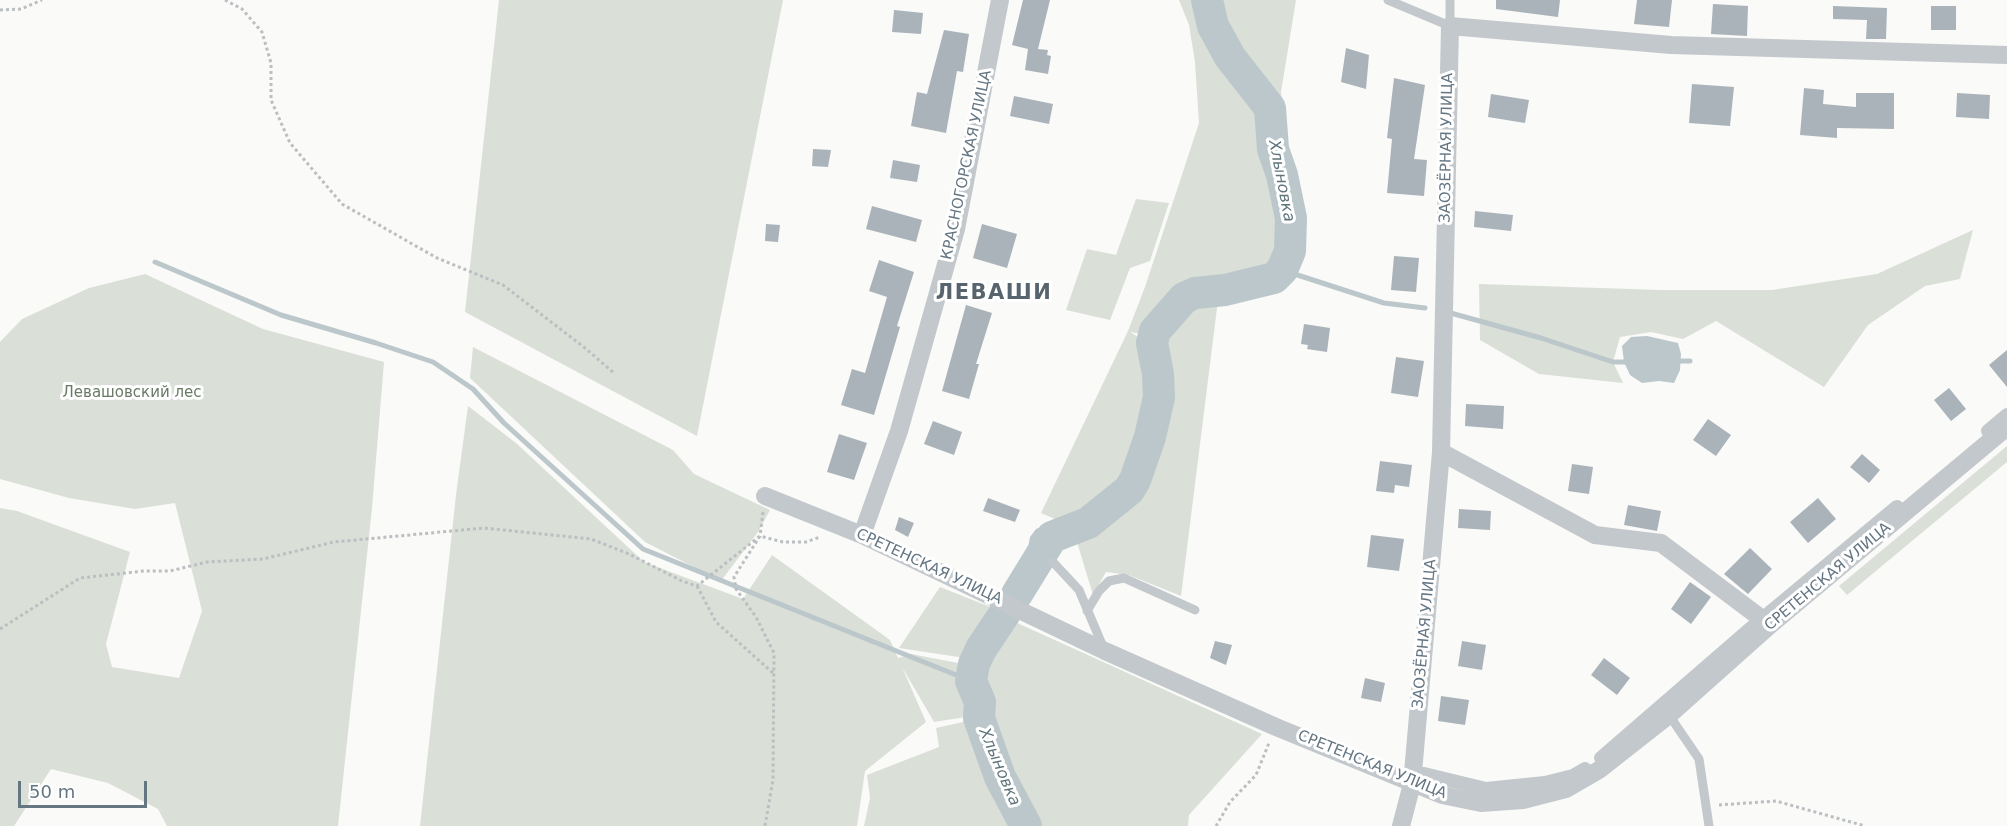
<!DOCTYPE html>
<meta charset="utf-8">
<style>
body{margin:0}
#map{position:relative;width:2007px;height:826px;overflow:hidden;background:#fafaf8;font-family:"DejaVu Sans",sans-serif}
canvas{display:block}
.scale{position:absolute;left:18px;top:781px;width:129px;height:27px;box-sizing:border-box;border:3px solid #657683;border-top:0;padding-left:8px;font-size:18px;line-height:21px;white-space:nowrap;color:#657683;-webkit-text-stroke:4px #fff;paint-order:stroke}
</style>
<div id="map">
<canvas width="2007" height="826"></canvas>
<div class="scale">50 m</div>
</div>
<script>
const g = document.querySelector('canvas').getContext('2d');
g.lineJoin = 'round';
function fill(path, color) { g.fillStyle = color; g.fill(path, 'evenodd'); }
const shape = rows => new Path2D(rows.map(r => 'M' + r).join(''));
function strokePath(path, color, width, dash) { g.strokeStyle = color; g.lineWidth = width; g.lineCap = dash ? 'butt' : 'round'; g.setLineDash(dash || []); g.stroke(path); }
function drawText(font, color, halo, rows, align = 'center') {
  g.font = font + ' "DejaVu Sans",sans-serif'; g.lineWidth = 6; g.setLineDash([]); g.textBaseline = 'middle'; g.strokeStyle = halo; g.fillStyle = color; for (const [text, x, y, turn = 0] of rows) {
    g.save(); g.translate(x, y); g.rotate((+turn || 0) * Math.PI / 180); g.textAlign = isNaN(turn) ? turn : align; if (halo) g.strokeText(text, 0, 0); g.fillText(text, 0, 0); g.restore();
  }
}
fill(shape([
 [499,0,783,0,697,436,465,312],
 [1179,0,1296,0,1281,92,1289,179,1285,240,1274,269,1181,286,1147,335,1130,332,1143,340,1154,382,1154,412,1132,471,1119,494,1071,526,1041,513,1128,331,1145,287,1199,123,1195,62,1189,25],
 [1136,199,1169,203,1150,261,1130,268,1110,320,1066,310,1087,249,1116,255],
 [1973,230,1960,279,1925,286,1868,325,1824,387,1716,321,1683,339,1651,332,1620,337,1613,362,1623,383,1539,374,1480,340,1479,284,1660,290,1772,290,1877,274],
 [145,274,263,329,384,362,372,508,338,826,167,826,158,809,108,783,51,769,14,826,0,826,0,508,17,511,130,552,106,644,112,667,179,678,202,611,175,503,135,509,69,498,0,479,0,342,22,319,89,288],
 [1199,300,1218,300,1181,596,1129,575,1106,572,1093,595,1077,542,1140,483,1166,397,1158,342],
 [473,347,673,450,694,474,770,510,758,532,721,581,645,542,470,378],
 [468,406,516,443,644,562,743,599,772,555,890,640,898,658,911,654,958,663,971,681,972,716,934,722,902,667,926,722,865,771,857,826,420,826,456,495],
 [2007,446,2007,462,1847,595,1839,586],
 [940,587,1003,612,965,658,899,648],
 [1015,622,1262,734,1189,815,1188,826,1034,826,990,738,986,664],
 [972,720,1004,813,1019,826,864,826,870,798,867,775,939,747,936,728]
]), '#dadfd7');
fill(shape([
 [1647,336,1678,343,1681,354,1680,370,1674,383,1659,381,1642,383,1630,375,1624,362,1622,346,1631,337],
 [1043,526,1050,528,1053,531,1059,528,1064,534,1046,552,1039,564,1030,572,1015,568,1031,557,1028,548,1030,537,1036,529]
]), '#bbc7cb');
strokePath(shape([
 [155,262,281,315,376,343,433,362,473,389,504,423,643,549,971,681],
 [1282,270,1384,303,1425,308],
 [1447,312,1541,338,1613,362,1629,362],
 [1674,361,1690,361]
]), '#bbc7cb', 5);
strokePath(shape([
 [1017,594,1052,537,1088,523,1129,490,1135,480,1150,437,1159,397,1158,374,1152,343,1155,331,1184,298,1195,293,1225,290,1274,278,1282,270,1290,251,1291,218,1282,175,1273,149,1270,108,1230,57,1213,26,1207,0],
 [1007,610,981,649,974,664,971,681,980,702,979,718,1000,777,1026,826]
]), '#bbc7cb', 32);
fill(shape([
 [1023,0,1050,0,1038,49,1048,50,1047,55,1051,56,1048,74,1025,70,1028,49,1012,45],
 [1496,0,1560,0,1558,17,1496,9],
 [1637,0,1672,0,1669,27,1634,24],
 [1713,4,1748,6,1747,36,1711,34],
 [1833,6,1887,8,1886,39,1866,39,1867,20,1833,19],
 [1931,6,1956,6,1956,30,1931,30],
 [894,10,923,13,921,34,892,32],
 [944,30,969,34,963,72,957,71,946,133,911,126,917,92,927,94],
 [1346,48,1369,55,1366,89,1341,82],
 [1394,78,1425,85,1414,159,1427,160,1424,196,1387,193,1392,139,1387,138],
 [1692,84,1734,87,1730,126,1689,123],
 [1804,88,1824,90,1823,104,1856,107,1856,93,1894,93,1894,129,1837,128,1837,138,1800,135],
 [1957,93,1990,95,1989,119,1956,117],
 [1491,94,1529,100,1525,123,1488,117],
 [1014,96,1053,104,1049,124,1010,116],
 [813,149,831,150,828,167,812,166],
 [893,160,920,165,917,182,890,178],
 [872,206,922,220,916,242,866,229],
 [1475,211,1513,215,1511,231,1474,227],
 [766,224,780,225,778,242,765,241],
 [982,224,1017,234,1007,268,973,258],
 [1394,256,1419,258,1416,292,1391,290],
 [879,260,914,272,897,326,900,327,874,415,841,405,852,369,865,373,887,297,869,291],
 [966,305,992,313,976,364,979,364,969,399,942,391],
 [1304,324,1330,328,1327,352,1307,349,1308,345,1301,344],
 [2007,350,2007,387,1989,365],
 [1396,357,1424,361,1418,397,1391,393],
 [1949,388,1966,409,1951,421,1934,400],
 [1466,404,1504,406,1503,429,1465,426],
 [1708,419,1731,435,1716,456,1693,440],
 [933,421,962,432,954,455,924,444],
 [839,434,867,443,854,480,827,472],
 [1862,454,1880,470,1869,483,1850,467],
 [1380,461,1412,465,1409,487,1395,485,1394,493,1376,491],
 [1572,464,1593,467,1589,494,1568,491],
 [988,498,1020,510,1015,522,983,511],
 [1818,498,1836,519,1808,543,1790,522],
 [1628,505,1661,511,1657,531,1624,525],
 [1459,509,1491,511,1490,530,1458,528],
 [899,517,914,523,908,537,895,530],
 [1371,535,1404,539,1399,571,1367,567],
 [1750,548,1772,569,1748,594,1724,574],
 [1690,582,1711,597,1691,624,1671,609],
 [1215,641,1232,645,1226,665,1210,658],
 [1462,641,1486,645,1482,670,1458,666],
 [1604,658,1630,678,1617,695,1591,675],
 [1365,678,1385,683,1381,702,1361,698],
 [1441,696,1469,700,1465,725,1438,721]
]), '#aab3b9');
strokePath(shape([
 [225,0,242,9,262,32,271,63,271,100,290,143,342,204,437,258,503,285,585,348,614,373],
 [0,10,21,9,42,0],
 [763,512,760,536,734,577,736,589,756,617,774,653,773,780,765,826],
 [697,586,716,622,774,674],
 [0,629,80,578,144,571,170,571,207,562,263,559,334,542,484,528,591,539,629,554,682,581,697,586,760,536,783,542,806,542,820,537],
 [1719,805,1776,801,1865,826],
 [1216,826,1230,802,1256,775,1269,743]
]), '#bbbfc2', 3, [3, 3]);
strokePath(shape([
 [1388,0,1450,26,1450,0],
 [1053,562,1079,590,1104,649],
 [1087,611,1099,591,1109,581,1124,578,1195,610],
 [1669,715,1699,759,1709,826]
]), '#c3c8cc', 9);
strokePath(shape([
 [1988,431,2007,415],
 [1601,758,1750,629,1897,507],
 [1424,774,1486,789,1545,783,1573,776,1585,769]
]), '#c3c8cc', 14);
strokePath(shape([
 [1441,452,1595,535,1661,543,1770,625],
 [765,496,862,535,1105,651,1276,727,1442,795,1481,803,1523,800,1566,789,1599,770,1669,715,1770,625,2007,427],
 [862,535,899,431,956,229,1000,0],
 [1401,826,1412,784,1441,452,1450,26,1671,45,2007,55]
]), '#c3c8cc', 18);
drawText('15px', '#657683', '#fff', [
 ["ЗАОЗЁРНАЯ УЛИЦА",1447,148,-89],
 ["КРАСНОГОРСКАЯ УЛИЦА",967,165,-78],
 ["СРЕТЕНСКАЯ УЛИЦА",929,567,25],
 ["СРЕТЕНСКАЯ УЛИЦА",1828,577,-40],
 ["ЗАОЗЁРНАЯ УЛИЦА",1425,634,-85],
 ["СРЕТЕНСКАЯ УЛИЦА",1372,765,22]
]);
drawText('15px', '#687a64', '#fff', [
 ["Левашовский лес",132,393]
]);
drawText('italic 16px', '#60757c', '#fff', [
 ["Хлыновка",1281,181,79],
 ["Хлыновка",999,767,67]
]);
g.letterSpacing = '1.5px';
drawText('bold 21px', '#57646e', '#fff', [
 ["ЛЕВАШИ",994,294]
]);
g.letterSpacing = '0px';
</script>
